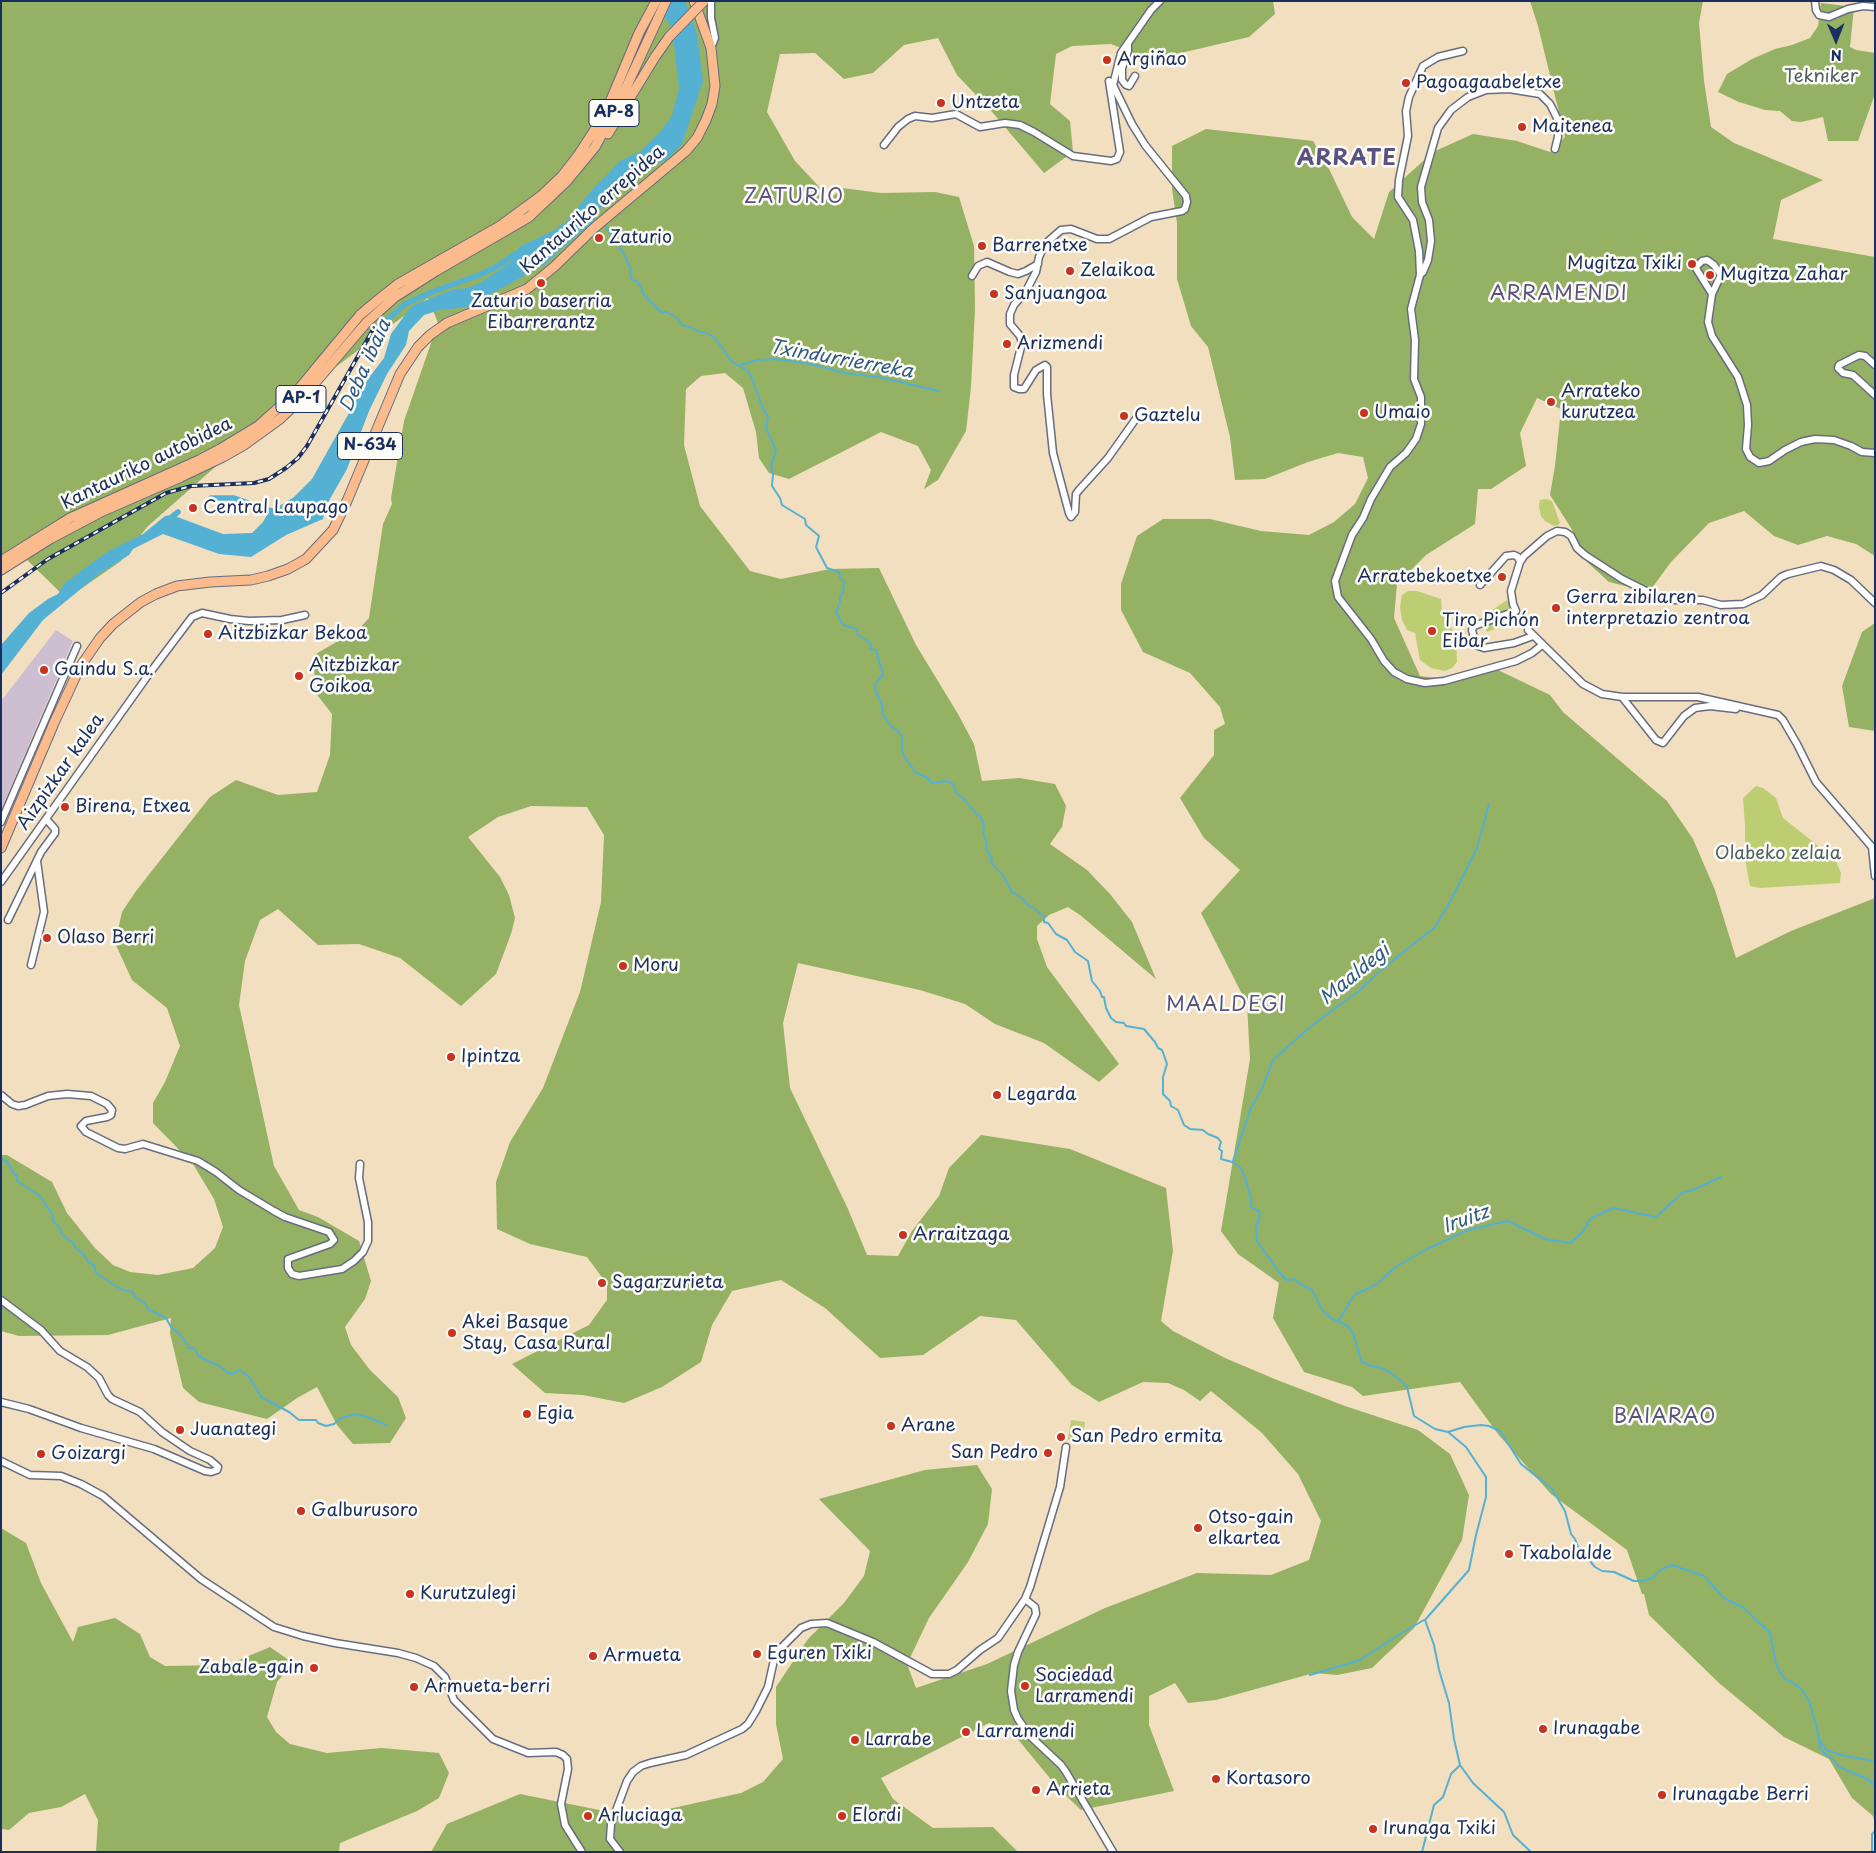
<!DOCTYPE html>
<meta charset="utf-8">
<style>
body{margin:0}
#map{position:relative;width:1876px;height:1853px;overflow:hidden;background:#f1dfc0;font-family:"Playpen Sans",sans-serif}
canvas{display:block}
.frame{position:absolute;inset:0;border:2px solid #1b2f5e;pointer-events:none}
.north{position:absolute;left:1811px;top:15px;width:50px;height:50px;-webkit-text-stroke:4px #fdfcf7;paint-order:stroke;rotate:179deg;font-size:14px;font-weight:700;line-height:20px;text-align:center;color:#1b2f5e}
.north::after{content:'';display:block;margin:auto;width:18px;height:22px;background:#1b2f5e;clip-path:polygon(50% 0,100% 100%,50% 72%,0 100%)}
</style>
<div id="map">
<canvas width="1876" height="1853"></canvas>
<div class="frame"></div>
<div class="north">N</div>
</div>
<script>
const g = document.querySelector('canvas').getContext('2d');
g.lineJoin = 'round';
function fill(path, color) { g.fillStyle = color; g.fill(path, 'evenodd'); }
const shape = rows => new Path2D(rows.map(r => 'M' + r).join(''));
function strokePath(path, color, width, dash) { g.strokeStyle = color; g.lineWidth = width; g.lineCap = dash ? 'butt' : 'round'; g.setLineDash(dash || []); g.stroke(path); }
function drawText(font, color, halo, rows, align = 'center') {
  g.font = font + ' "Playpen Sans",sans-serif'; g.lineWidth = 5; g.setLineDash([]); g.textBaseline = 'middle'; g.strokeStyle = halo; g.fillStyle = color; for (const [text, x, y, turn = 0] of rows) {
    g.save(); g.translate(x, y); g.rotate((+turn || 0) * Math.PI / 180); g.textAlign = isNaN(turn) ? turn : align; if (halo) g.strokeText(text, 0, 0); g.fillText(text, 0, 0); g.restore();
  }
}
fill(shape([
 [56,630,73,641,1,810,1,701]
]), '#cdbed2');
fill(shape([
 [1546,499,1552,501,1560,523,1558,525,1554,526,1545,521,1541,516,1539,506,1540,500],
 [1408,591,1417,591,1441,599,1442,613,1456,636,1457,662,1452,668,1445,671,1431,668,1420,660,1415,633,1407,630,1402,620,1400,607,1402,595],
 [1507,600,1512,608,1475,625,1474,623],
 [1507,619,1509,624,1487,632,1485,626],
 [1756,786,1763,788,1776,798,1783,818,1835,859,1841,873,1840,883,1760,888,1750,886,1745,859,1745,825,1743,798],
 [1071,1420,1085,1422,1082,1442,1068,1440]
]), '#bcce71');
fill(shape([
 [1,1,1273,1,1275,14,1249,37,1151,60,1111,44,1072,46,1056,54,1050,104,1070,121,1073,152,1044,173,993,113,957,75,938,38,904,45,873,73,844,79,815,53,780,54,767,112,795,161,825,193,827,202,842,188,881,193,935,192,959,197,974,246,975,309,971,387,966,431,938,480,924,489,931,470,918,446,881,432,789,479,769,473,759,458,756,432,743,388,725,373,701,376,686,389,684,445,700,506,750,571,781,579,830,569,879,568,916,645,958,714,974,744,982,781,1019,778,1055,784,1066,806,1062,827,1050,844,1087,870,1110,894,1132,922,1156,979,1080,915,1068,907,1049,915,1037,926,1037,939,1047,967,1119,1064,1099,1082,1044,1043,995,1024,965,1004,920,990,798,963,783,1023,790,1088,848,1209,867,1255,898,1256,912,1231,939,1196,949,1168,981,1135,1070,1149,1166,1188,1173,1251,1161,1321,1173,1331,1225,1358,1277,1380,1345,1406,1418,1430,1450,1454,1469,1495,1462,1540,1414,1628,1372,1668,1337,1675,1314,1673,1216,1700,1188,1703,1175,1683,1149,1696,1149,1725,1174,1791,1081,1810,1058,1788,1011,1731,989,1723,881,1778,893,1799,933,1828,993,1827,1018,1852,431,1852,447,1824,520,1794,614,1813,646,1814,741,1793,763,1782,783,1759,776,1724,776,1687,808,1639,844,1603,864,1576,870,1551,819,1499,925,1470,977,1465,992,1489,988,1524,968,1562,929,1618,907,1664,916,1688,987,1664,1105,1608,1197,1573,1271,1575,1309,1560,1321,1521,1298,1474,1262,1433,1211,1391,1200,1401,1184,1390,1168,1383,1143,1382,1099,1402,1072,1385,1016,1320,980,1316,923,1355,880,1358,825,1308,781,1280,732,1291,712,1325,701,1362,662,1387,624,1403,583,1395,545,1393,512,1364,589,1325,607,1300,607,1284,587,1257,530,1244,497,1229,496,1182,510,1142,543,1088,580,992,601,902,604,835,587,807,531,806,498,817,468,837,500,877,509,895,515,918,511,934,496,974,461,1006,400,958,359,944,318,945,278,909,260,920,245,961,239,1005,274,1166,299,1210,318,1217,359,1241,371,1281,365,1299,345,1327,351,1345,370,1370,398,1397,406,1418,390,1443,353,1444,337,1425,317,1387,297,1398,267,1419,199,1402,183,1388,170,1333,171,1318,108,1335,19,1336,1,1331,1,1155,7,1155,52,1182,67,1213,95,1248,113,1265,130,1272,158,1275,193,1268,215,1248,223,1227,214,1199,193,1164,153,1123,153,1103,165,1082,180,1046,167,1008,132,980,115,943,122,912,136,891,210,797,236,780,278,795,317,792,330,755,332,714,315,692,314,655,359,629,369,618,383,524,392,504,391,498,404,421,438,323,428,298,333,369,214,468,147,527,121,561,72,595,66,598,22,555,1,577],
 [1530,1,1703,1,1699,23,1704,81,1711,127,1734,143,1823,180,1781,200,1773,239,1875,257,1875,556,1856,544,1827,536,1798,545,1774,536,1744,511,1709,523,1671,562,1649,592,1609,582,1587,562,1571,528,1550,495,1555,466,1561,409,1537,398,1520,433,1526,466,1491,489,1478,489,1475,524,1426,555,1397,584,1394,618,1420,676,1437,678,1498,670,1550,695,1563,712,1667,801,1693,839,1715,890,1736,958,1791,931,1875,898,1875,1823,1873,1816,1852,1798,1829,1759,1784,1737,1719,1683,1649,1615,1644,1594,1642,1594,1627,1550,1551,1494,1498,1434,1460,1382,1363,1396,1352,1387,1304,1372,1273,1318,1279,1283,1238,1254,1221,1231,1250,1059,1247,1004,1201,913,1240,870,1204,838,1180,798,1214,755,1214,730,1225,724,1220,707,1190,673,1143,652,1121,610,1121,584,1137,536,1163,519,1210,519,1261,531,1309,535,1334,522,1355,504,1368,478,1363,457,1338,453,1308,462,1265,479,1235,480,1230,437,1208,347,1191,326,1177,279,1177,223,1172,189,1172,146,1206,129,1313,141,1330,171,1352,217,1374,239,1389,192,1433,152,1473,134,1517,141,1550,152,1565,137,1538,26],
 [1821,3,1854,7,1850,47,1856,50,1875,53,1875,94,1858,141,1828,141,1823,117,1801,122,1792,121,1780,111,1765,110,1739,102,1718,92,1727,74,1752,59,1775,49,1792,45,1810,38,1818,26],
 [1875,623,1875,731,1849,727,1842,686,1862,632],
 [1,1528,26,1543,41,1583,73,1642,78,1627,115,1618,140,1634,150,1657,165,1666,227,1665,270,1647,293,1663,277,1682,267,1717,276,1732,290,1744,327,1753,381,1748,439,1753,449,1773,439,1798,417,1811,340,1843,339,1852,96,1852,98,1820,85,1794,61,1807,29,1813,9,1830,1,1829]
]), '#95b163');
fill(shape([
 [655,1,685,1,697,34,703,81,682,144,668,159,626,177,609,195,594,220,544,265,467,307,440,310,424,315,409,331,406,345,387,374,369,411,347,469,326,506,323,519,286,535,251,557,219,554,163,534,133,549,129,555,99,574,43,620,1,675,1,645,29,613,48,599,58,594,65,583,107,552,143,534,165,516,172,515,223,534,252,533,263,522,268,513,294,497,312,479,368,379,384,358,391,334,410,308,416,304,455,289,467,288,480,283,498,271,511,261,519,247,553,231,566,222,592,190,620,161,641,151,660,132,672,116,679,88,672,28]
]), '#55b1d3');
strokePath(shape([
 [606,227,611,235,620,243,620,247,631,269,630,272,632,280,637,281,642,289,642,292,646,297,661,312,667,312,678,319,682,325,690,327,699,332,705,332,715,338,732,362,748,371,752,378,763,409,768,416,766,428,776,450,771,466,773,475,772,486,780,498,782,505,805,519,806,525,819,536,816,547,827,568,839,572,840,578,844,582,843,593,840,596,840,602,836,612,843,625,857,629,858,635,868,641,871,645,870,649,876,650,883,675,875,684,876,692,882,705,883,713,882,714,892,727,898,731,902,737,902,749,904,756,916,773,926,777,932,783,947,781,953,784,956,793,964,799,976,814,980,816,984,824,983,830,987,845,986,849,992,859,991,863,1003,875,1012,892,1022,898,1028,905,1035,909,1044,917,1044,922,1048,923,1056,934,1067,940,1075,952,1088,961,1092,981,1100,991,1102,997,1104,997,1106,1008,1111,1018,1116,1022,1124,1023,1126,1026,1144,1029,1155,1042,1158,1048,1162,1050,1167,1064,1163,1077,1163,1094,1170,1101,1171,1106,1178,1110,1184,1125,1190,1129,1203,1130,1208,1134,1218,1138,1221,1142,1219,1149,1222,1151,1221,1159,1232,1162,1240,1167,1245,1177,1251,1198,1251,1207,1260,1212,1258,1224,1256,1225,1257,1241,1279,1272,1287,1280,1295,1279,1300,1284,1312,1290,1323,1311,1331,1318,1348,1326,1354,1335,1361,1361,1371,1366,1383,1368,1399,1379,1407,1387,1414,1416,1435,1429,1448,1432,1466,1447,1486,1477,1486,1497,1476,1535,1469,1570,1425,1620,1434,1645,1439,1670,1449,1703,1454,1739,1460,1765,1451,1774,1443,1797,1434,1805,1422,1852],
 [741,365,757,360,776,359,810,364,845,373,878,377,939,391],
 [1,1159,7,1161,14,1174,17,1175,17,1181,40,1196,52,1214,53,1221,60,1228,61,1233,68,1240,73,1242,75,1247,85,1256,88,1262,94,1265,96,1273,122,1290,133,1292,135,1297,145,1303,148,1309,166,1318,171,1327,181,1335,189,1348,194,1348,197,1352,198,1356,221,1367,228,1373,232,1374,240,1370,250,1378,261,1397,289,1412,299,1420,316,1420,318,1423,326,1426,334,1424,341,1418,356,1414,373,1419,386,1425],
 [1233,1161,1251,1108,1262,1089,1273,1060,1311,1026,1359,991,1381,970,1435,927,1451,900,1477,848,1489,804],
 [1339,1320,1354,1295,1377,1284,1394,1268,1427,1249,1468,1230,1508,1221,1545,1239,1571,1243,1584,1230,1590,1219,1613,1208,1656,1217,1682,1193,1693,1190,1721,1177],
 [1448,1432,1464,1427,1481,1425,1489,1426,1500,1431,1521,1464,1552,1489,1565,1511,1571,1534,1575,1539,1578,1547,1595,1567,1602,1571,1614,1572,1634,1581,1643,1581,1654,1577,1662,1569,1672,1565,1704,1576,1724,1598,1744,1608,1770,1633,1776,1664,1781,1674,1786,1680,1792,1682,1802,1690,1809,1700,1820,1741,1826,1750,1845,1756,1875,1761],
 [1310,1675,1360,1660,1400,1634,1424,1620],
 [1819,1737,1820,1748,1825,1754,1832,1758,1839,1767,1868,1779,1875,1786],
 [1460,1765,1473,1783,1504,1812,1513,1835,1531,1852],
 [1872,1852,1872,1834,1875,1831]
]), '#55b1d3', 2);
strokePath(shape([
 [388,319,405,304,432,292,479,275,496,267,515,254],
 [211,498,234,498,272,511],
 [168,520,178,512]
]), '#55b1d3', 5.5);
const minor = shape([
 [711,1,711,18,715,38,711,48],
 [1815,1,1816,10,1819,15,1829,17,1848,9,1863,6,1875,7],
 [1128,43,1128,51,1122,68,1122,80,1126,85,1129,86,1135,76],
 [1463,51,1438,57,1423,66,1409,97,1406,111,1408,136,1399,180,1398,197,1413,220,1419,251,1420,275,1411,309,1415,340,1414,379,1421,397,1421,424,1416,439,1406,453,1390,467,1371,499,1363,518,1352,535,1335,581,1338,597,1371,639,1384,661,1394,672,1407,679,1425,683,1444,681,1516,661,1532,653,1542,645],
 [884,145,898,127,908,119,915,116,932,118,956,114,980,127,1005,123,1020,125,1034,132,1073,156,1111,161,1117,159,1120,152,1109,81],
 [1420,275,1423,272,1428,260,1431,241,1429,220,1422,202,1421,187,1438,128,1451,110,1468,97,1486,90,1509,89,1540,94,1550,104,1557,118,1558,137,1555,149],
 [972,276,978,266,987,262,1010,272,1018,274,1026,271,1038,264],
 [1712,294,1697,270,1696,267,1702,261,1707,260,1714,265,1721,275,1712,294,1708,322,1712,336,1738,377,1747,405,1748,425,1746,449,1750,457,1759,463,1769,461,1785,450,1801,442,1815,439,1834,440,1851,446,1862,452,1875,453],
 [1875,365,1865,356,1859,355,1839,365,1838,368,1843,373,1853,375,1875,395],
 [1140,413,1108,458,1079,490,1076,494,1075,512,1071,517,1069,513,1053,453,1047,394,1047,367,1045,365,1036,370,1024,389,1019,389,1014,387,1014,375,1022,343,1020,336,1010,324,1010,314,1014,305,1026,291,1036,272,1039,257,1045,244,1061,230,1071,229,1097,239,1109,239,1151,217,1182,211,1185,209,1187,202,1186,196,1145,145,1132,124,1113,85,1121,53,1151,10,1160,1],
 [1480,585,1506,556,1514,555,1518,557,1520,562],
 [1528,630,1583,684,1602,694,1622,697,1698,697,1778,715,1783,720,1797,744,1816,782,1872,847,1875,876],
 [1533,636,1514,643,1484,648,1478,646,1475,642,1472,630,1474,626,1516,611,1513,604,1511,591,1520,562,1524,556,1547,536,1557,531,1565,532,1571,536,1577,548,1585,555,1622,579,1662,599,1673,600,1703,600,1721,605,1743,604,1762,595,1781,577,1788,574,1821,566,1834,570,1851,580,1875,603],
 [1622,697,1656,740,1663,743,1684,716,1695,708,1710,706,1736,709],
 [1,822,77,646],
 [1,882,149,674,192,617,202,613,230,619,249,621,282,620,305,615],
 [8,920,41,852,55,833,55,829,47,820],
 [31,965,44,912,37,861],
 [1,1095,12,1104,18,1106,25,1105,48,1096,67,1094,91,1096,107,1104,112,1110,111,1115,107,1117,86,1121,81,1126,86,1132,118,1148,125,1149,143,1144,198,1161,216,1172,239,1190,274,1211,285,1217,329,1232,334,1240,330,1244,288,1259,288,1268,292,1274,299,1276,342,1269,354,1261,363,1252,368,1241,368,1222,359,1178,360,1164],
 [1,1300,41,1330,60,1351,87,1367,99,1378,108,1395,112,1399,140,1412,162,1432,190,1451,210,1460,218,1467,217,1470,211,1472,205,1471,154,1449,81,1428,29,1409,1,1402],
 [1,1461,30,1475,61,1476,81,1484,103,1496,201,1579,274,1627,303,1636,335,1643,398,1653,416,1658,434,1666,445,1677,454,1700,493,1739,528,1753,556,1752,563,1755,567,1759,568,1769,561,1804,565,1825,582,1852],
 [1025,1599,1035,1607,1036,1614,1018,1652,1014,1665,1011,1691,1014,1710,1018,1719,1029,1735,1061,1765,1066,1772,1113,1852],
 [620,1852,610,1839,611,1824,627,1781,633,1772,641,1766,650,1763,686,1755,742,1729,748,1724,756,1711,768,1687,774,1660,781,1648,801,1628,811,1624,827,1623,873,1642,932,1674,949,1674,957,1670,980,1650,998,1638,1025,1599,1030,1587,1060,1487,1066,1447]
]);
const highway = shape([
 [608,134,655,57],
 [1,561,70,518,199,460,220,449,258,426,297,391,360,315,379,299,398,284,500,226,541,196,562,176,579,154,605,114,639,33,656,1],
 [1,570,50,539,103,511,181,477,223,457,244,445,280,419,303,397,367,322,395,297,436,271,529,217,567,181,595,147,619,103,666,1],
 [1,848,54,723,80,667,100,638,113,624,141,602,156,594,177,586,210,582,251,580,268,576,288,569,306,559,333,530,347,501,400,374,418,347,430,335,447,323,527,289,555,266,594,228,686,151,697,138,706,120,712,104,715,86,711,48,694,1]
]);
strokePath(minor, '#666d80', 9);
strokePath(highway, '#666d80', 11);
strokePath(minor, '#fff', 6);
strokePath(highway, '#fbbb8c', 9);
const rail = shape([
 [1,593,48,559,166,493,191,486,254,483,269,479,286,468,298,458,307,446,375,326]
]);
strokePath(rail, '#1b2f5e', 4);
strokePath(rail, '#fdfcf7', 2, [5.5]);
const highwayBridge = shape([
 [655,57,669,37,704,1]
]);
strokePath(highwayBridge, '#666d80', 11, []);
strokePath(highwayBridge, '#fbbb8c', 9);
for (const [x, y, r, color] of [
 [1107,60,5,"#c8321e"],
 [1406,83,5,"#c8321e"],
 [941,103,5,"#c8321e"],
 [1522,127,5,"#c8321e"],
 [599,238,5,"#c8321e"],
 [982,246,5,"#c8321e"],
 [1692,264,5,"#c8321e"],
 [1070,271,5,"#c8321e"],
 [1710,275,5,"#c8321e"],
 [541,283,5,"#c8321e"],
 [994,294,5,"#c8321e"],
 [1007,344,5,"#c8321e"],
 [1551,402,5,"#c8321e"],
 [1364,413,5,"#c8321e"],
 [1124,416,5,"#c8321e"],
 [193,508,5,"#c8321e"],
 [1502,577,5,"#c8321e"],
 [1556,608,5,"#c8321e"],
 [1432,631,5,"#c8321e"],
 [208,634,5,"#c8321e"],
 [44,670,5,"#c8321e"],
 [299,676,5,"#c8321e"],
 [65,807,5,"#c8321e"],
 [47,938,5,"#c8321e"],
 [623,966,5,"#c8321e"],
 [451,1057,5,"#c8321e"],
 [997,1095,5,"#c8321e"],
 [903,1235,5,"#c8321e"],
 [602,1283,5,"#c8321e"],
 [452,1333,5,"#c8321e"],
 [527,1414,5,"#c8321e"],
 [891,1426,5,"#c8321e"],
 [180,1430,5,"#c8321e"],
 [1061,1437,5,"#c8321e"],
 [1048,1453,5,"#c8321e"],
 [41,1454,5,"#c8321e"],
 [301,1511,5,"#c8321e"],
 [1198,1528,5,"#c8321e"],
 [1509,1554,5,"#c8321e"],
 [410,1594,5,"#c8321e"],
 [757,1654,5,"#c8321e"],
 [593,1656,5,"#c8321e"],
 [314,1668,5,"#c8321e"],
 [1025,1686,5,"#c8321e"],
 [414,1687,5,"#c8321e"],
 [1543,1729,5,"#c8321e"],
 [966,1732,5,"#c8321e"],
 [855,1740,5,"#c8321e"],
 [1216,1779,5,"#c8321e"],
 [1036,1790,5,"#c8321e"],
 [1662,1795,5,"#c8321e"],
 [588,1816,5,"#c8321e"],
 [842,1816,5,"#c8321e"],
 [1373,1829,5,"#c8321e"]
]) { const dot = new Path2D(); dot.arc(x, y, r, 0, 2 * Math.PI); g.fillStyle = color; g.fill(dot); strokePath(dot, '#fdfcf7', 2); }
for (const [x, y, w] of [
 [614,113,50],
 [301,399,50],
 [370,446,65]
]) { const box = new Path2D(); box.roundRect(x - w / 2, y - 13.5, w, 27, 4); g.fillStyle = '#fdfcf7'; g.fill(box); strokePath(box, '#1b2f5e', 1); }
drawText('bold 16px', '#1b2f5e', null, [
 ["AP-8",614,113],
 ["AP-1",301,399],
 ["N-634",370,446]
]);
drawText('18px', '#1b2f5e', '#fdfcf7', [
 ["Argiñao",1117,60],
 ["Pagoagaabeletxe",1416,83],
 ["Untzeta",951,103],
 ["Maitenea",1532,127],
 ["Zaturio",609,238],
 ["Barrenetxe",992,246],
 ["Mugitza Txiki",1682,264,"right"],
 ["Zelaikoa",1080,271],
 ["Mugitza Zahar",1720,275],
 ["Sanjuangoa",1004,294],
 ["Zaturio baserria",541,302,"center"],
 ["Eibarrerantz",541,323,"center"],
 ["Arizmendi",1017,344],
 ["Arrateko",1561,392],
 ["kurutzea",1561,413],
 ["Umaio",1374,413],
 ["Gaztelu",1134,416],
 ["Central Laupago",203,508],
 ["Arratebekoetxe",1492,577,"right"],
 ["Gerra zibilaren",1566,598],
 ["interpretazio zentroa",1566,619],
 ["Tiro Pichón",1442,621],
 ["Eibar",1442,642],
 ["Aitzbizkar Bekoa",218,634],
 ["Aitzbizkar",309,666],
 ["Goikoa",309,687],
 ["Gaindu S.a.",54,670],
 ["Birena, Etxea",75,807],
 ["Olaso Berri",57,938],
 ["Moru",633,966],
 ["Ipintza",461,1057],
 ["Legarda",1007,1095],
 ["Arraitzaga",913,1235],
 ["Sagarzurieta",612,1283],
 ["Akei Basque",462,1323],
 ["Stay, Casa Rural",462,1344],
 ["Egia",537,1414],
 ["Arane",901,1426],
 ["Juanategi",190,1430],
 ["San Pedro ermita",1071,1437],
 ["San Pedro",1038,1453,"right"],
 ["Goizargi",51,1454],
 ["Galburusoro",311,1511],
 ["Otso-gain",1208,1518],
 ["elkartea",1208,1539],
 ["Txabolalde",1519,1554],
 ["Kurutzulegi",420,1594],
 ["Eguren Txiki",767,1654],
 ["Armueta",603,1656],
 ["Zabale-gain",304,1668,"right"],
 ["Sociedad",1035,1676],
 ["Larramendi",1035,1697],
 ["Armueta-berri",424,1687],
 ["Irunagabe",1553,1729],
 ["Larramendi",976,1732],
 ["Larrabe",865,1740],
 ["Kortasoro",1226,1779],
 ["Arrieta",1046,1790],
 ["Irunagabe Berri",1672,1795],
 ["Arluciaga",598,1816],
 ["Elordi",852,1816],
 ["Irunaga Txiki",1383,1829]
], 'left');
drawText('18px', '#4b5f64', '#fdfcf7', [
 ["Tekniker",1821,77],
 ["Olabeko zelaia",1778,854]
]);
drawText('18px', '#1b2f5e', '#fdfcf7', [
 ["Kantauriko errepidea",593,210,-41],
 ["Kantauriko autobidea",147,464,-26],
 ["Aizpizkar kalea",61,772,-55]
]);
drawText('italic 19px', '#2f5c87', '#fdfcf7', [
 ["Txindurrierreka",841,360,10],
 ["Deba ibaia",366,366,-66],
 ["Maaldegi",1355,975,-39],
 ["Iruitz",1466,1220,-20]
]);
g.letterSpacing = '1px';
drawText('20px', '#5a5382', '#fdfcf7', [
 ["ZATURIO",794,197],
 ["ARRAMENDI",1559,294],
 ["MAALDEGI",1226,1005],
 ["BAIARAO",1665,1417]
]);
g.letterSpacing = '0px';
g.letterSpacing = '1px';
drawText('bold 22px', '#5a5382', '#fdfcf7', [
 ["ARRATE",1347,159]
]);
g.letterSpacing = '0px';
</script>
